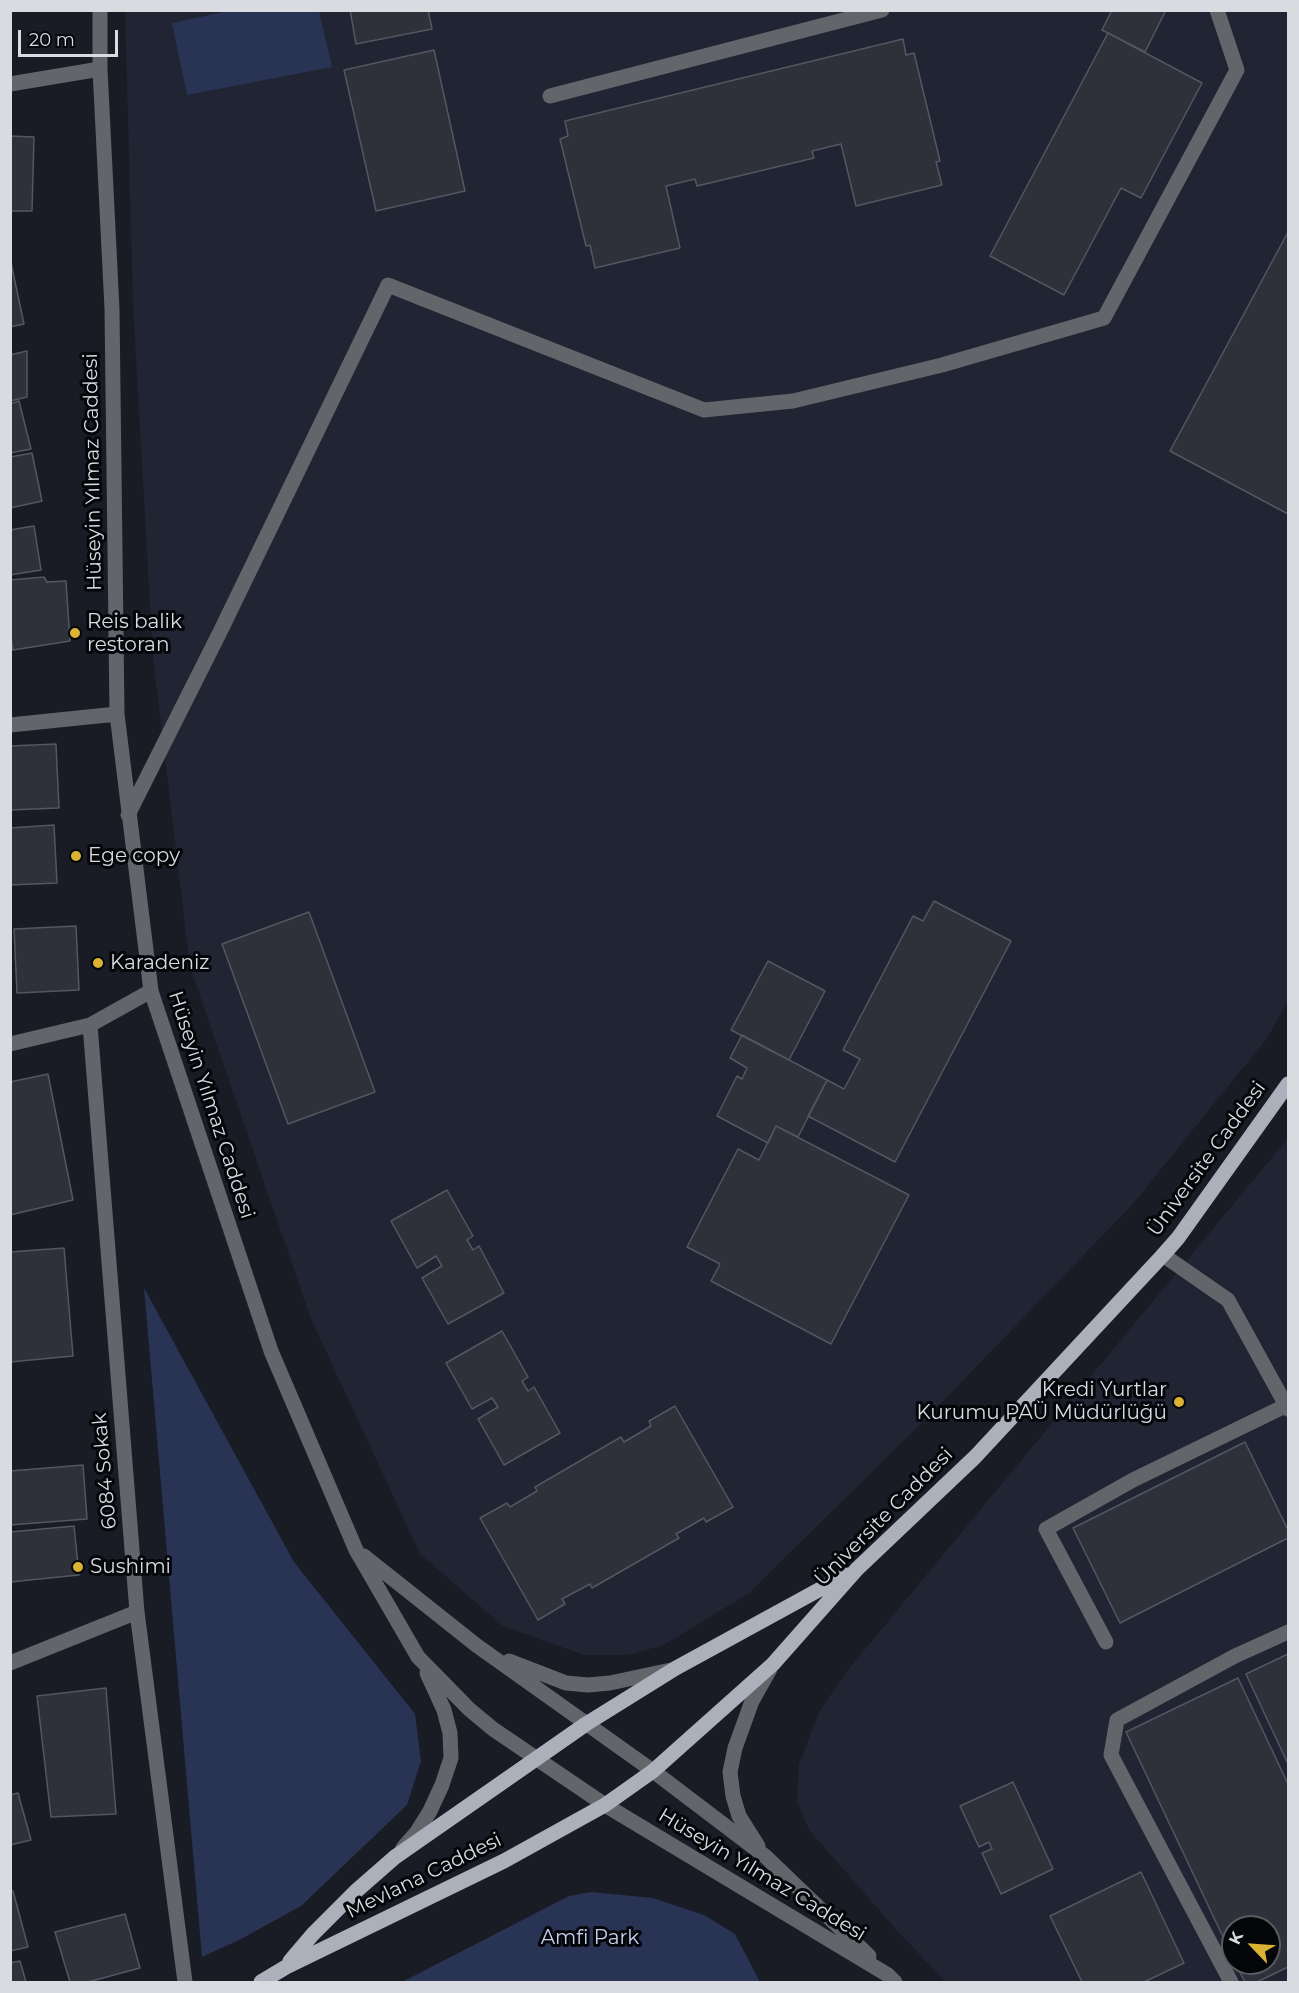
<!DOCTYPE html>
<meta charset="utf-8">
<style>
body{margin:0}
#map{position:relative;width:1299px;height:1993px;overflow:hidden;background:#191c24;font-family:Montserrat,sans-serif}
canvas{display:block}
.frame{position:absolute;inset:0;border:12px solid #d9dbe1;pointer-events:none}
.north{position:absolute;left:1221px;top:1915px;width:60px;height:60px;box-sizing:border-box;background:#05060a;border:2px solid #5a5b60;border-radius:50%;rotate:295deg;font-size:16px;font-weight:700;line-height:24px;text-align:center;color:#d9dbe1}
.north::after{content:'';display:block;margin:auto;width:21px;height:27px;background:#dcb233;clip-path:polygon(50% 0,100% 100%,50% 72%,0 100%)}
.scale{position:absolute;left:18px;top:30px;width:100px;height:27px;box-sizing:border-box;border:3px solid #d9dbe1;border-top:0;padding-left:8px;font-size:18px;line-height:21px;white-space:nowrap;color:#d9dbe1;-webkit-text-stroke:4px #05060a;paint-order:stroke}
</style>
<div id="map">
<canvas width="1299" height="1993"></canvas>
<div class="frame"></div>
<div class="north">K</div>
<div class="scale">20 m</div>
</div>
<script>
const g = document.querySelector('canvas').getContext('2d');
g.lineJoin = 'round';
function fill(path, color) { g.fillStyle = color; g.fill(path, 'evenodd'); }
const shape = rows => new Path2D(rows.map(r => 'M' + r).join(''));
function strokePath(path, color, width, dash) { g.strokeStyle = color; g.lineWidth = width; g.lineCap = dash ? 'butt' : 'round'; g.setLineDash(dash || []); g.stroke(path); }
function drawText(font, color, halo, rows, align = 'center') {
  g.font = font + ' Montserrat,sans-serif'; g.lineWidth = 6; g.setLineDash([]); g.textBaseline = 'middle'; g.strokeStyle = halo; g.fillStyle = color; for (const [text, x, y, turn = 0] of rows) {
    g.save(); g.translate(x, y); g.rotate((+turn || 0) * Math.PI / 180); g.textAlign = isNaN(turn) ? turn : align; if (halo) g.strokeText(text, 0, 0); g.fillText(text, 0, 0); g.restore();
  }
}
fill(shape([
 [125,11,1288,11,1288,1001,1268,1037,1132,1205,928,1417,749,1593,664,1645,628,1655,584,1655,503,1626,420,1554,311,1319,190,967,153,658,133,305],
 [1288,1138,1288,1982,946,1982,900,1934,809,1830,797,1801,799,1764,820,1710,851,1666],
 [1233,1927,1269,1927,1269,1963,1233,1963]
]), '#202433');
fill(shape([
 [233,10,319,11,332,67,187,95,172,23],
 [144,1288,294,1562,415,1714,421,1761,407,1805,301,1906,241,1939,202,1957],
 [591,1892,653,1898,704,1915,735,1934,760,1982,402,1982,569,1896]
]), '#293353');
const building = shape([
 [350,10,428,10,432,29,356,44,350,10],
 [1112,10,1166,10,1145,52,1102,30,1112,10],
 [1108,33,1202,83,1141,198,1121,188,1064,295,990,256,1108,33],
 [903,39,906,55,914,53,940,161,936,162,942,185,856,206,841,144,812,151,814,158,697,186,695,179,666,186,680,248,595,268,590,245,586,246,560,139,568,136,565,121,903,39],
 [434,50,465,191,376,211,344,70,434,50],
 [10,136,34,137,32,211,10,211,10,136],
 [1288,232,1288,514,1170,451,1288,232],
 [10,258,24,324,10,327,10,258],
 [27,351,27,397,10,401,10,355,27,351],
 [19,401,31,449,10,453,10,404,19,401],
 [32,453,42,501,10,508,10,457,32,453],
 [34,526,41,570,10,575,10,530,34,526],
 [44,577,47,582,66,581,70,641,13,650,10,633,10,580,44,577],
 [56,744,59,808,10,810,10,746,56,744],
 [54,825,57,883,10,885,10,828,54,825],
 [934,901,1011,941,895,1162,808,1116,827,1080,844,1089,860,1059,843,1050,913,916,923,921,934,901],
 [309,912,375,1092,288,1124,222,944,309,912],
 [76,926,79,990,17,993,14,929,76,926],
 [768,961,825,991,789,1060,731,1030,768,961],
 [742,1035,827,1080,798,1137,776,1126,768,1143,717,1116,737,1076,742,1079,747,1068,730,1058,742,1035],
 [48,1074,73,1200,10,1215,10,1082,48,1074],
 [776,1126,909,1195,831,1344,711,1281,720,1264,687,1247,738,1149,759,1160,776,1126],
 [447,1190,473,1236,467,1240,473,1250,479,1246,504,1293,448,1324,422,1278,442,1266,436,1256,417,1268,391,1221,447,1190],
 [64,1248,73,1356,10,1362,10,1252,64,1248],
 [502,1331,528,1377,522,1381,528,1391,534,1387,560,1433,504,1465,478,1419,498,1407,492,1398,472,1409,446,1363,502,1331],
 [675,1406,733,1507,706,1522,704,1518,676,1534,679,1538,592,1588,590,1584,562,1599,565,1604,538,1620,480,1518,507,1503,510,1507,537,1491,535,1487,621,1437,624,1442,651,1426,649,1421,675,1406],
 [1245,1442,1288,1530,1288,1538,1120,1623,1073,1528,1245,1442],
 [83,1465,87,1519,10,1525,10,1471,83,1465],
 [74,1526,79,1575,10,1582,10,1532,74,1526],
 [1288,1654,1288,1764,1246,1674,1288,1654],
 [1238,1678,1288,1784,1288,1967,1257,1982,1245,1982,1235,1963,1269,1963,1269,1927,1233,1927,1233,1958,1126,1732,1238,1678],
 [106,1688,116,1814,51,1817,37,1696,106,1688],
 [1013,1782,1053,1869,1001,1894,982,1853,992,1849,989,1842,979,1847,960,1806,1013,1782],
 [18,1793,31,1840,10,1845,10,1795,18,1793],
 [1141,1872,1184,1963,1144,1982,1082,1982,1050,1916,1141,1872],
 [10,1891,13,1891,28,1947,10,1951,10,1891],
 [125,1914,140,1968,88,1982,70,1982,55,1932,125,1914],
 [20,1961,26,1982,10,1982,10,1963,20,1961]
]);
fill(building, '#2e313a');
strokePath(building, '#535761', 1.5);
strokePath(shape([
 [100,10,100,69,112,309,117,714,151,991,271,1351,356,1550,418,1657,469,1709,493,1729,605,1805,888,1975,895,1982],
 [10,84,100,69],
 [550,96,882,10],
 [10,725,117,714],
 [128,815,221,630,388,285,704,410,793,401,942,365,1104,318,1237,70,1217,10],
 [90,1025,137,1612,185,1982],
 [10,1044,90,1025,151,991],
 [1163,1255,1228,1300,1288,1409],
 [364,1556,476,1645,653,1771,765,1856,869,1956],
 [1106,1642,1046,1529,1133,1480,1287,1405],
 [509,1661,566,1683,588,1685,610,1683,671,1670],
 [10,1663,137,1612],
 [758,1846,739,1816,733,1796,730,1772,735,1748,752,1701,770,1669],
 [403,1848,417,1832,430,1811,442,1785,451,1758,450,1733,444,1710,427,1673],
 [1231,1982,1111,1755,1117,1720,1235,1656,1288,1632]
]), '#63656a', 15);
strokePath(shape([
 [290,1961,313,1934,355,1892,395,1857,586,1724,676,1668,846,1575],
 [261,1982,286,1967,504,1861,605,1805,653,1771,773,1664,857,1569,975,1457,1163,1255,1178,1238,1288,1084]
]), '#acb0ba', 15);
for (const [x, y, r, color] of [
 [75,633,6,"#dcb233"],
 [76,856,6,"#dcb233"],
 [98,963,6,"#dcb233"],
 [1179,1402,6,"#dcb233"],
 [78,1567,6,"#dcb233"]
]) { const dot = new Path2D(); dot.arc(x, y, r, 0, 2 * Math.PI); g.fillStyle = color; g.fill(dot); strokePath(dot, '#05060a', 2); }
drawText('20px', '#d9dbe1', '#05060a', [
 ["Hüseyin Yılmaz Caddesi",93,472,-91],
 ["Hüseyin Yılmaz Caddesi",211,1105,72],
 ["Üniversite Caddesi",1207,1159,-54],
 ["6084 Sokak",105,1471,-95],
 ["Üniversite Caddesi",884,1517,-45],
 ["Hüseyin Yılmaz Caddesi",762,1875,31],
 ["Mevlana Caddesi",424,1876,-26]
]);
drawText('20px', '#d9dbe1', '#05060a', [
 ["Reis balik",87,622],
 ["restoran",87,645],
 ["Ege copy",88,856],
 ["Karadeniz",110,963],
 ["Kredi Yurtlar",1167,1390,"right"],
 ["Kurumu PAÜ Müdürlüğü",1167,1413,"right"],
 ["Sushimi",90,1567]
], 'left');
drawText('20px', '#c4d0f0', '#05060a', [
 ["Amfi Park",590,1938]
]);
</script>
